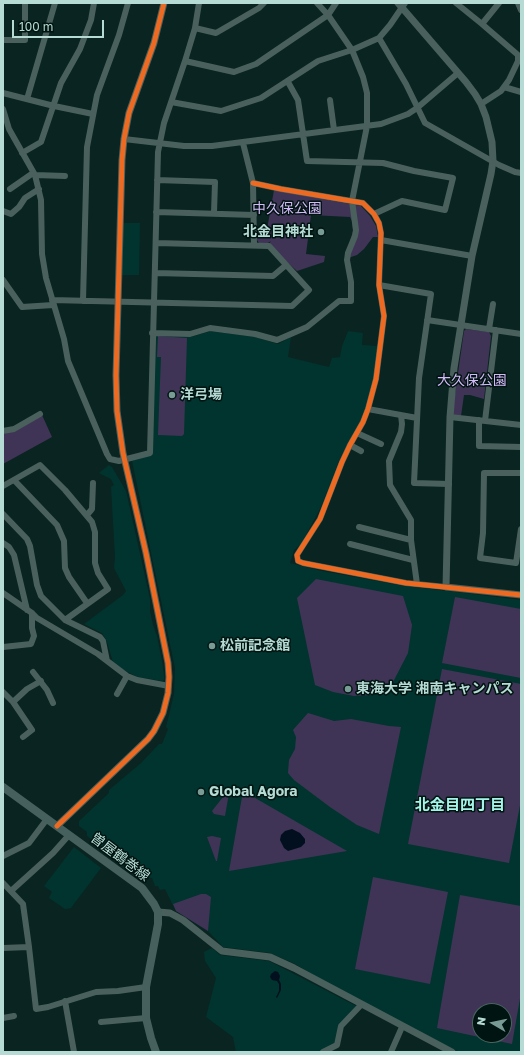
<!DOCTYPE html>
<meta charset="utf-8">
<style>
body{margin:0}
#map{position:relative;width:524px;height:1055px;overflow:hidden;background:#0a2421;font-family:"Golos Text",sans-serif}
canvas{display:block}
.frame{position:absolute;inset:0;border:4px solid #b5dbd4;pointer-events:none}
.north{position:absolute;left:472px;top:1003px;width:40px;height:40px;box-sizing:border-box;background:#001411;border:1px solid #48645f;border-radius:50%;rotate:279deg;font-size:11px;font-weight:700;line-height:16px;text-align:center;color:#b5dbd4}
.north::after{content:'';display:block;margin:auto;width:14px;height:18px;background:#799b95;clip-path:polygon(50% 0,100% 100%,50% 72%,0 100%)}
.scale{position:absolute;left:12px;top:20px;width:92px;height:18px;box-sizing:border-box;border:2px solid #b5dbd4;border-top:0;padding-left:5px;font-size:12px;line-height:14px;white-space:nowrap;color:#b5dbd4;-webkit-text-stroke:3px #001411;paint-order:stroke}
</style>
<div id="map">
<canvas width="524" height="1055"></canvas>
<div class="frame"></div>
<div class="north">N</div>
<div class="scale">100 m</div>
</div>
<script>
const g = document.querySelector('canvas').getContext('2d');
g.lineJoin = 'round';
function fill(path, color) { g.fillStyle = color; g.fill(path, 'evenodd'); }
const shape = rows => new Path2D(rows.map(r => 'M' + r).join(''));
function strokePath(path, color, width, dash) { g.strokeStyle = color; g.lineWidth = width; g.lineCap = dash ? 'butt' : 'round'; g.setLineDash(dash || []); g.stroke(path); }
function drawText(font, color, halo, rows, align = 'center') {
  g.font = font + ' "Golos Text","Noto Sans JP",sans-serif'; g.lineWidth = 3; g.setLineDash([]); g.textBaseline = 'middle'; g.strokeStyle = halo; g.fillStyle = color; for (const [text, x, y, turn = 0] of rows) {
    g.save(); g.translate(x, y); g.rotate((+turn || 0) * Math.PI / 180); g.textAlign = isNaN(turn) ? turn : align; if (halo) g.strokeText(text, 0, 0); g.fillText(text, 0, 0); g.restore();
  }
}
fill(shape([
 [123,223,140,223,139,275,122,275],
 [211,331,255,337,278,344,291,337,288,357,329,367,332,358,340,357,342,346,348,331,363,333,362,345,379,346,375,378,366,410,340,458,321,507,301,544,294,550,290,563,322,571,399,585,521,600,521,1052,459,1052,363,1003,293,963,270,953,223,947,208,931,176,911,165,889,160,890,158,886,155,886,152,878,144,877,87,836,87,832,79,826,79,821,109,793,109,790,141,763,159,744,162,744,168,729,166,727,174,694,175,668,132,461,152,454,155,335,191,337],
 [480,1011,504,1011,504,1035,480,1035],
 [109,465,112,467,126,491,150,599,150,611,153,625,157,636,162,661,164,675,164,680,162,681,137,677,122,669,113,662,107,642,102,633,84,624,123,595,126,591,114,568,115,557,111,487,114,485,111,479,99,473],
 [74,847,101,868,71,908,65,909,49,898,52,892,44,886],
 [212,948,220,955,269,961,358,1007,343,1021,339,1044,325,1052,236,1052,233,1037,206,1017,216,978,205,961,204,952]
]), '#01342e');
fill(shape([
 [274,190,361,206,370,216,376,226,378,237,373,237,364,249,357,255,345,259,353,231,352,221,350,217,311,215,306,254,325,256,324,262,297,271,268,245,271,241,268,243,259,243,257,240,257,236,266,235],
 [466,329,489,332,491,336,484,399,470,395,464,395,461,416,452,415,464,331],
 [158,336,187,338,184,434,182,436,158,435,161,357,157,357],
 [42,415,52,437,3,464,3,434,17,430],
 [316,579,403,596,412,625,408,653,393,682,370,695,354,696,333,692,315,685,297,598],
 [455,597,521,609,521,678,442,663],
 [442,669,521,684,521,800,509,863,408,844],
 [308,713,334,721,351,719,389,726,401,727,379,834,357,825,330,807,294,780,288,773,289,760,295,749,296,737,293,730],
 [243,791,347,851,229,871],
 [227,792,229,793,225,816,214,814,212,811],
 [212,836,221,838,217,861,216,861,207,837],
 [373,877,448,892,430,984,355,969],
 [201,894,206,894,211,897,208,931,176,911,173,904],
 [460,895,521,906,521,993,512,1044,437,1028],
 [480,1011,504,1011,504,1035,480,1035]
]), '#3f3456');
fill(shape([
 [292,829,300,833,305,839,305,843,301,847,288,851,284,848,280,840,281,835,285,831],
 [275,971,278,972,280,976,279,980,281,984,281,990,277,998,276,997,279,991,279,984,277,981,272,980,270,977,271,974]
]), '#010f1f');
strokePath(shape([
 [456,3,482,24,518,55,518,61,509,80,501,91,481,104],
 [518,3,521,10],
 [482,24,499,3],
 [195,28,216,33,259,8,264,3],
 [379,38,406,84,425,123,499,165,515,172,521,173],
 [3,40,25,40,25,3],
 [185,61,234,72,256,64,328,15,336,3],
 [288,82,298,100,307,161,383,163,414,171,453,178,445,210,402,201,374,214],
 [504,87,521,92],
 [3,93,54,106,93,114],
 [27,99,55,3],
 [330,100,334,130],
 [171,102,221,111,261,98,318,61,352,50,379,38,390,25,405,3],
 [3,109,9,129,35,175,41,200,42,254,46,278,64,339,68,361,107,454,110,459,119,461,150,453,158,152,164,123,185,61,195,28,199,3],
 [124,139,184,146,212,146,381,124,408,114,417,108,458,73],
 [243,143,253,183,254,245],
 [22,153,41,142,61,83,80,49,91,20,94,3],
 [35,175,65,176],
 [157,180,215,182,214,213],
 [253,183,281,189,363,203,374,214,379,223,381,233,379,285,384,316,376,379,368,409,363,422,350,445,342,462,320,519,297,555,298,561,303,563,406,583,446,587],
 [10,189,33,173],
 [3,211,11,214,19,207,25,198,39,189],
 [156,212,254,215],
 [381,240,472,256],
 [155,273,273,276,286,265],
 [3,280,22,307,53,305],
 [379,285,431,294,419,378,414,483,449,484],
 [52,300,292,306,309,290,269,246,156,243],
 [83,301,87,147,97,95,119,35,128,3],
 [427,320,521,334],
 [489,329,493,304],
 [152,333,190,334,210,328,255,334,277,340,307,327,339,301,351,301,351,282,347,260,348,253,355,236,356,230,352,201,367,126,367,93,363,77,352,50,328,15,317,3],
 [368,409,417,418],
 [401,415,402,424,401,432,389,461,390,485,411,520,411,540,417,584],
 [450,417,521,425],
 [479,420,479,446,521,447],
 [485,421,496,330],
 [3,431,14,429,40,414],
 [357,433,381,444],
 [350,445,361,451],
 [521,473,484,473,483,533,480,558,516,563,521,529],
 [14,480,57,525,64,541,65,568,69,577,87,603],
 [3,486,40,465,65,490,92,522,95,532,95,563,98,573,108,589,65,620],
 [3,514,27,539,30,546,37,585,41,596,65,620,100,637,103,641,107,661],
 [87,515,92,509,93,483],
 [359,527,411,540],
 [3,543,9,547,14,555,27,610],
 [350,544,413,560],
 [3,593,32,613,37,618,98,654,127,676,137,680,169,686],
 [3,647,31,644,34,636,32,628,32,613],
 [33,672,47,690,53,703],
 [3,692,13,702,32,730,23,737],
 [117,694,127,676],
 [13,702,27,689,41,681],
 [3,856,29,843,47,819],
 [3,883,23,904,29,947,36,1009,48,1007,96,992,118,991,146,987],
 [11,891,53,853,69,835],
 [3,948,29,947],
 [65,1001,74,1052],
 [3,1018,14,1016],
 [101,1022,146,1018],
 [323,1052,337,1045,341,1026,361,1005],
 [391,1052,402,1027]
]), '#4a605c', 6);
strokePath(shape([
 [398,3,466,82,475,94,481,104,486,117,492,142,493,161,491,174,472,256,454,368,450,417,446,587,521,595],
 [57,826,148,739,154,731,163,713,168,693,169,677,168,663,146,553,123,453,117,411,116,375,122,160,124,139,129,113,154,43,164,3],
 [158,912,170,913,183,920,222,951,270,957,294,968,452,1052]
]), '#4a605c', 7);
strokePath(shape([
 [3,787,142,888,154,904,158,912,158,924,146,987,146,1018,151,1038,156,1052]
]), '#46605d', 8);
strokePath(shape([
 [253,183,281,189,363,203,374,214,379,223,381,233,379,285,384,316,376,379,368,409,363,422,350,445,342,462,320,519,297,555,298,561,303,563,406,583,521,595],
 [57,826,148,739,154,731,163,713,168,693,169,677,168,663,146,553,123,453,117,411,116,375,122,160,124,139,129,113,154,43,164,3]
]), '#ed6a23', 5);
for (const [x, y, r, color] of [
 [321,232,4,"#799b95"],
 [172,395,4,"#799b95"],
 [212,646,4,"#799b95"],
 [348,689,4,"#799b95"],
 [201,792,4,"#799b95"]
]) { const dot = new Path2D(); dot.arc(x, y, r, 0, 2 * Math.PI); g.fillStyle = color; g.fill(dot); strokePath(dot, '#001411', 1.5); }
drawText('14px', '#d3baf9', '#001411', [
 ["中久保公園",287,209],
 ["大久保公園",472,381]
]);
drawText('bold 14px', '#b5dbd4', '#001411', [
 ["北金目神社",313,232,"right"],
 ["洋弓場",180,395],
 ["松前記念館",220,646],
 ["東海大学 湘南キャンパス",356,689],
 ["Global Agora",209,792]
], 'left');
drawText('14px', '#b5dbd4', '#001411', [
 ["曽屋鶴巻線",120,857,37]
]);
drawText('bold 15px', '#a4f5e8', '#001411', [
 ["北金目四丁目",460,805]
]);
</script>
